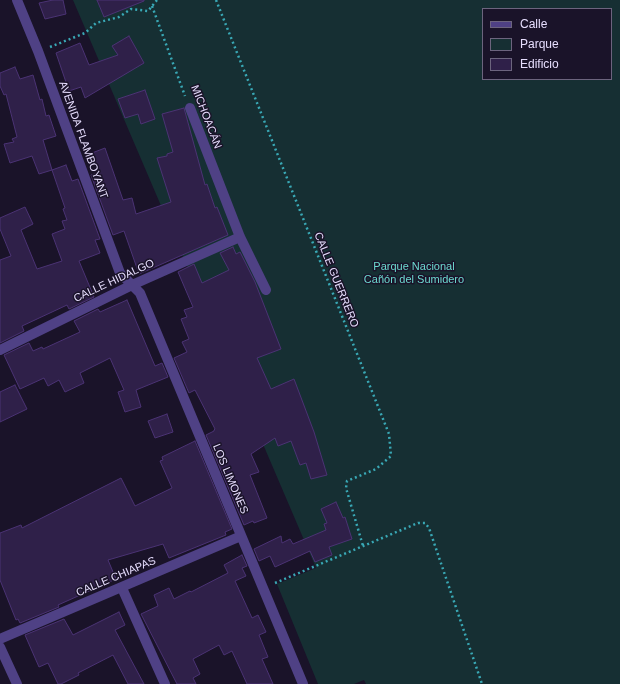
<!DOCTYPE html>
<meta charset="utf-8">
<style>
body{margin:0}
#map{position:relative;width:620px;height:684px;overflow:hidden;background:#1a1329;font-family:Helvetica,sans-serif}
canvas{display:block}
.legend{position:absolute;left:482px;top:8px;width:130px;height:72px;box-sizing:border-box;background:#1a1329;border:1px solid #6c647e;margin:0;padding:5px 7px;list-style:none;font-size:12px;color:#e6ddfd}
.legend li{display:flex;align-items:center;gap:8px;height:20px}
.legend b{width:20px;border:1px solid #6c647e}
</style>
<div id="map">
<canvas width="620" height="684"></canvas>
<ul class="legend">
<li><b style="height:5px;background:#4f4185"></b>Calle</li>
<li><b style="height:11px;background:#162f33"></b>Parque</li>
<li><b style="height:11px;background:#2f2049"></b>Edificio</li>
</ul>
</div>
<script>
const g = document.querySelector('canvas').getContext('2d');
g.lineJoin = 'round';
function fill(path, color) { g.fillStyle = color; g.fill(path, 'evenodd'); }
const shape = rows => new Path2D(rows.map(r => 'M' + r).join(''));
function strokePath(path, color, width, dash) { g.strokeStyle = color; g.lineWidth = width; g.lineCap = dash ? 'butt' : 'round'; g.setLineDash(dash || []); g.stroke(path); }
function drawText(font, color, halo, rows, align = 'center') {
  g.font = font + ' Helvetica,sans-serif'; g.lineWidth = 3; g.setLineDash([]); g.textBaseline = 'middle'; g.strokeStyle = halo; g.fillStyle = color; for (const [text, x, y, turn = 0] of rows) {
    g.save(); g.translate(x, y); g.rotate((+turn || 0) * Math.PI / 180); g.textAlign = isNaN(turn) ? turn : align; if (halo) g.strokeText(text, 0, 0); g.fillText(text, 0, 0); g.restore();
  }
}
fill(shape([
 [73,0,620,0,620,684,366,684,364,680,354,684,318,684,277,584,316,568],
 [483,9,611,9,611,79,483,79]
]), '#162f33');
const building = shape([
 [53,0,63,0,66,14,45,19,39,3,53,0],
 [97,0,144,0,144,1,104,17,97,0],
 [129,36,144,63,85,98,81,87,69,91,56,53,80,43,89,65,118,55,112,46,129,36],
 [15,67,20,79,33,75,40,100,42,99,46,116,49,115,56,136,43,140,52,170,39,174,32,156,10,163,4,144,14,142,12,139,17,137,6,94,4,95,0,86,0,73,15,67],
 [145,90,155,119,141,124,138,114,125,118,118,99,145,90],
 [184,108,205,185,207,184,215,208,217,207,228,235,139,274,124,231,113,235,91,175,99,173,92,153,105,148,123,200,132,198,136,214,171,202,157,158,167,156,167,154,173,152,162,114,184,108],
 [66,165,72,181,78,179,100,239,95,240,100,253,79,261,94,297,69,309,67,305,22,326,24,331,0,343,0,260,11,256,0,229,0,218,25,207,33,224,21,230,37,269,62,261,52,234,65,229,62,221,67,220,63,209,65,208,52,170,66,165],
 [233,247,236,254,240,252,255,282,281,349,257,358,271,389,294,379,314,432,327,475,311,479,306,463,300,465,291,441,278,446,275,438,251,454,259,472,250,475,267,518,254,523,253,521,244,525,206,435,214,431,214,430,215,429,195,390,189,393,174,358,187,352,182,342,189,339,181,319,187,317,184,310,193,307,178,272,194,264,202,283,229,270,220,253,233,247],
 [127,300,155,366,162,363,168,377,136,390,141,407,125,412,118,392,124,390,110,358,80,373,84,383,65,392,59,380,48,386,44,378,20,389,4,355,29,343,33,351,42,347,43,349,80,332,74,321,98,309,100,312,127,300],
 [15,385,27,409,0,422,0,392,15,385],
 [167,414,173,432,155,438,148,421,167,414],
 [195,441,232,529,225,532,226,535,169,558,163,544,108,560,116,579,58,605,59,607,20,623,18,619,16,620,0,580,0,533,21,525,22,528,121,478,135,506,172,488,160,461,163,460,162,457,195,441],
 [336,502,343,518,345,517,352,539,329,547,332,555,315,562,310,551,275,567,270,556,259,561,254,549,281,536,282,543,290,539,293,544,326,530,324,524,327,523,321,509,336,502],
 [242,555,247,566,242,568,246,576,235,581,252,618,258,615,266,632,259,635,268,657,262,659,273,684,247,684,232,651,224,655,219,645,193,659,200,674,193,678,196,684,177,684,141,614,158,606,154,595,169,588,174,599,190,591,191,592,228,573,224,565,242,555],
 [119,612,125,625,115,630,144,684,128,684,113,655,78,673,79,675,61,684,58,684,48,663,39,667,25,635,64,619,73,635,119,612]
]);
fill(building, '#2f2049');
strokePath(building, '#4b3374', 1);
strokePath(shape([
 [216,0,389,434,391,456,376,469,347,481,346,488,363,546],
 [152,6,185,96],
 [50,47,85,33,96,23,119,17,131,9,148,11,157,0],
 [275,583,418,523,425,523,429,528,482,684]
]), '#39a8b5', 2.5, [2, 3]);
strokePath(shape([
 [17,0,38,51,120,273,140,293,303,684],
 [190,108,240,237,266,290],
 [0,350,132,285,240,237],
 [122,588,165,684],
 [0,639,241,536],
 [0,647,17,684]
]), '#4f4185', 10);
drawText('11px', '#e6ddfd', '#1a1329', [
 ["MICHOACÁN",206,117,69],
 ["AVENIDA FLAMBOYANT",83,140,70],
 ["CALLE GUERRERO",336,280,68],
 ["CALLE HIDALGO",114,281,-25],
 ["LOS LIMONES",230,479,67],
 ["CALLE CHIAPAS",116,577,-23]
]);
drawText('11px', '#6cdad0', '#1a1329', [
 ["Parque Nacional",414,267],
 ["Cañón del Sumidero",414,280]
]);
</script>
